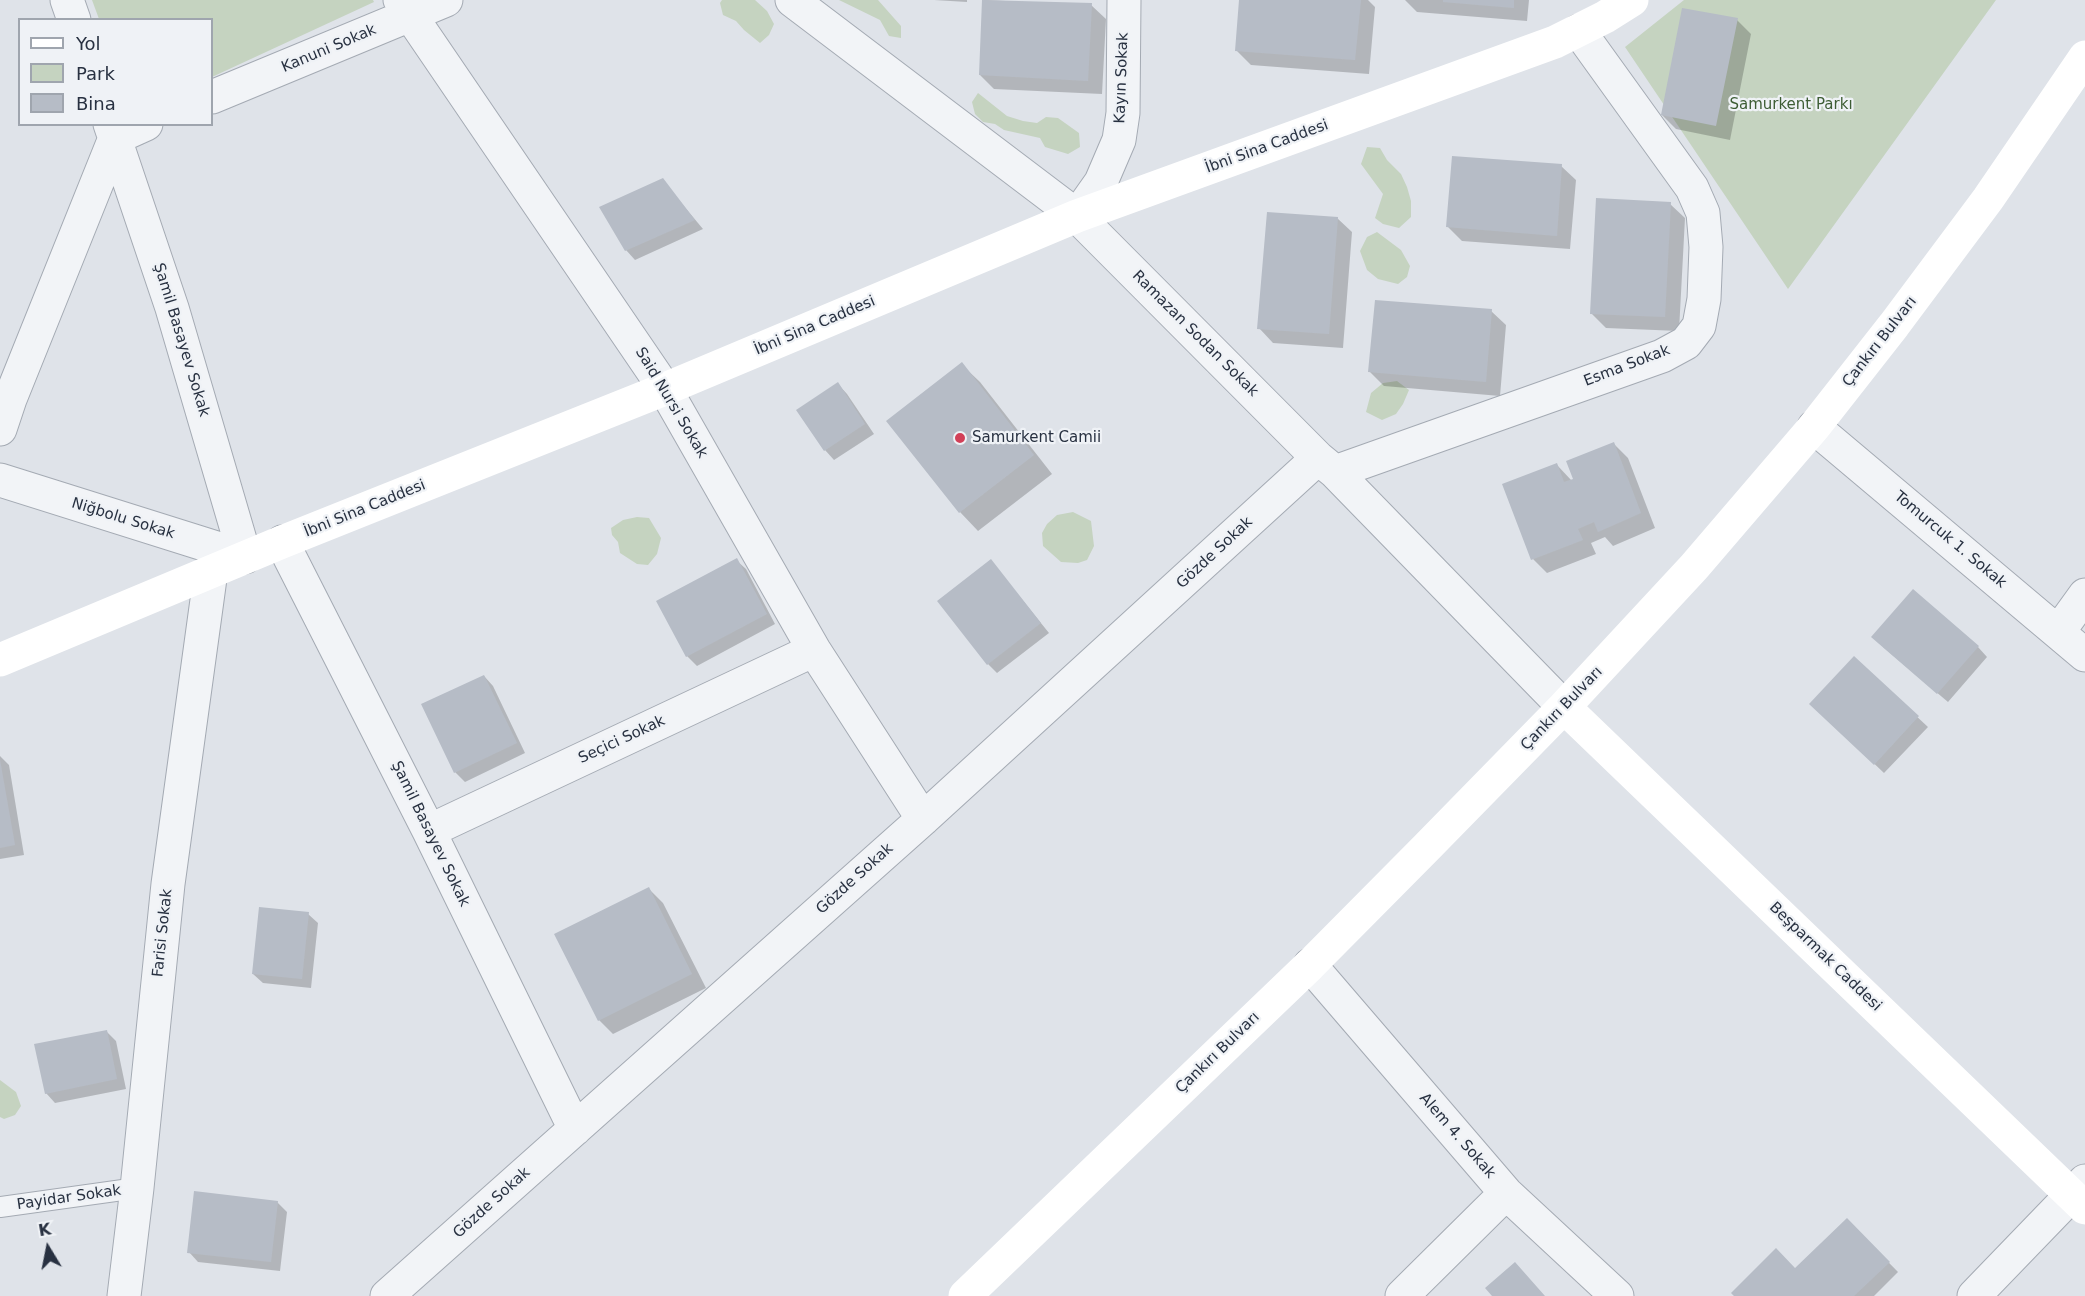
<!DOCTYPE html>
<meta charset="utf-8">
<style>
body{margin:0}
#map{position:relative;width:2085px;height:1296px;overflow:hidden;background:#dfe3e9;font-family:"DejaVu Sans",sans-serif}
canvas{display:block}
.legend{position:absolute;left:18px;top:18px;width:195px;height:108px;box-sizing:border-box;background:#eff2f6;border:2px solid #9fa5ae;margin:0;padding:8px 10px;list-style:none;font-size:18px;color:#283141}
.legend li{display:flex;align-items:center;gap:12px;height:30px}
.legend b{width:30px;border:2px solid #9fa5ae}
.north{position:absolute;left:18px;top:1218px;width:60px;height:60px;-webkit-text-stroke:4px #eff2f6;paint-order:stroke;rotate:350deg;font-size:16px;font-weight:700;line-height:24px;text-align:center;color:#283141}
.north::after{content:'';display:block;margin:auto;width:21px;height:27px;background:#283141;clip-path:polygon(50% 0,100% 100%,50% 72%,0 100%)}
</style>
<div id="map">
<canvas width="2085" height="1296"></canvas>
<ul class="legend">
<li><b style="height:8px;background:#fff"></b>Yol</li>
<li><b style="height:16px;background:#c5d3c0"></b>Park</li>
<li><b style="height:16px;background:#b6bcc6"></b>Bina</li>
</ul>
<div class="north">K</div>
</div>
<script>
const g = document.querySelector('canvas').getContext('2d');
g.lineJoin = 'round';
function fill(path, color) { g.fillStyle = color; g.fill(path, 'evenodd'); }
const shape = rows => new Path2D(rows.map(r => 'M' + r).join(''));
function strokePath(path, color, width, dash) { g.strokeStyle = color; g.lineWidth = width; g.lineCap = dash ? 'butt' : 'round'; g.setLineDash(dash || []); g.stroke(path); }
function drawText(font, color, halo, rows, align = 'center') {
  g.font = font + ' "DejaVu Sans",sans-serif'; g.lineWidth = 4.5; g.setLineDash([]); g.textBaseline = 'middle'; g.strokeStyle = halo; g.fillStyle = color; for (const [text, x, y, turn = 0] of rows) {
    g.save(); g.translate(x, y); g.rotate((+turn || 0) * Math.PI / 180); g.textAlign = isNaN(turn) ? turn : align; if (halo) g.strokeText(text, 0, 0); g.fillText(text, 0, 0); g.restore();
  }
}
fill(shape([
 [92,0,373,0,374,2,212,77,212,20,99,19],
 [722,0,755,0,767,11,774,24,769,35,760,43,744,30,736,21,723,15,720,3],
 [839,0,878,0,901,26,901,38,889,36,880,20],
 [1684,0,1996,0,1788,289,1625,47],
 [978,93,1007,116,1023,121,1037,123,1046,117,1058,118,1079,133,1080,147,1068,154,1045,147,1040,138,1004,130,995,124,983,122,975,114,972,102],
 [1367,147,1380,148,1387,160,1401,174,1407,187,1411,201,1411,217,1399,228,1383,224,1375,218,1383,194,1361,164],
 [1377,232,1401,250,1410,266,1407,277,1398,284,1378,279,1367,270,1360,251,1367,237],
 [1397,381,1409,390,1403,404,1396,414,1382,420,1366,412,1371,393,1383,383],
 [1073,512,1091,521,1094,546,1087,560,1078,563,1061,562,1043,546,1042,533,1047,524,1057,515],
 [637,517,649,518,661,538,657,554,648,565,637,564,620,553,618,542,612,535,611,528,623,520],
 [0,1080,16,1092,21,1106,15,1115,4,1119,0,1117]
]), '#c5d3c0');
fill(shape([
 [934,0,967,0,967,2],
 [984,0,1091,5,1106,19,1102,94,994,89,980,75],
 [1240,0,1368,0,1375,7,1369,74,1251,65,1237,51],
 [1405,0,1529,0,1527,21,1417,12],
 [1737,20,1751,34,1730,140,1676,129,1662,115],
 [1561,166,1576,180,1570,249,1462,241,1448,227],
 [662,180,703,229,635,260,626,250],
 [1670,204,1685,218,1679,331,1606,328,1591,313],
 [1337,218,1352,232,1343,348,1273,343,1259,328],
 [1491,311,1506,325,1500,396,1384,386,1370,372],
 [961,364,980,382,1052,474,978,531,960,512],
 [838,384,847,394,874,434,834,460,825,450],
 [1614,444,1628,458,1655,528,1613,546,1605,537,1591,543,1596,554,1547,573,1533,559,1557,465,1572,481],
 [736,560,746,569,775,624,697,666,687,656],
 [991,561,1049,633,997,673,988,664],
 [1883,647,1978,647,1987,657,1948,702],
 [1854,658,1928,727,1884,773,1821,713],
 [484,676,493,686,525,753,465,782,455,772],
 [0,756,9,765,24,855,0,859],
 [649,889,663,903,706,988,613,1034,599,1020],
 [308,914,318,923,311,988,263,983,253,974],
 [106,1031,116,1041,126,1089,55,1103,46,1093],
 [277,1202,287,1212,280,1271,198,1262,189,1252],
 [1847,1220,1898,1272,1874,1296,1736,1296,1795,1270]
]), '#0003');
fill(shape([
 [982,0,1092,3,1088,81,979,75],
 [1239,0,1361,0,1355,60,1235,51],
 [1443,0,1514,0,1514,8,1443,2],
 [1682,8,1738,18,1716,126,1661,115],
 [1452,156,1562,164,1557,236,1446,227],
 [663,178,695,220,625,251,599,207],
 [1596,198,1671,202,1665,317,1590,314],
 [1267,212,1338,217,1329,334,1257,329],
 [1375,300,1492,309,1486,382,1368,372],
 [962,362,1034,455,959,513,886,421],
 [838,382,865,424,824,451,796,410],
 [1614,442,1641,513,1598,532,1594,522,1578,529,1583,540,1531,560,1502,484,1557,463,1564,482,1573,479,1566,461],
 [737,558,767,614,686,657,656,601],
 [991,559,1041,623,987,665,937,601],
 [1913,589,1979,646,1937,694,1871,637],
 [1854,656,1919,716,1874,765,1809,704],
 [484,675,517,743,454,773,421,704],
 [0,760,15,845,0,848],
 [649,887,692,974,598,1021,554,934],
 [259,907,309,912,302,979,252,974],
 [107,1030,117,1079,45,1094,34,1044],
 [194,1191,278,1201,271,1262,187,1253],
 [1847,1218,1890,1262,1854,1296,1734,1296,1731,1293,1776,1248,1795,1268],
 [1515,1262,1545,1296,1492,1296,1485,1288]
]), '#b6bcc6');
const lane = shape([
 [0,1207,137,1188]
]);
const street = shape([
 [67,0,74,20],
 [400,0,665,389,814,650,923,819],
 [792,0,1077,216,1318,458,1335,472,1564,707],
 [212,97,446,0],
 [110,124,172,308,245,557],
 [1077,216,1101,182,1119,140,1123,113,1124,0],
 [1814,427,2085,655],
 [0,429,10,399,115,138,146,124],
 [1335,472,1662,356,1686,343,1699,326,1704,299,1706,247,1703,213,1692,188,1579,31],
 [0,480,245,557],
 [282,542,429,831,575,1129],
 [2059,631,2085,595],
 [429,831,814,650],
 [1310,965,1506,1193,1617,1296],
 [124,1296,137,1188,168,884,211,571],
 [387,1296,923,819,1318,458],
 [1402,1296,1506,1193],
 [1974,1296,2085,1181]
]);
strokePath(lane, '#a4aab3', 22);
strokePath(street, '#a4aab3', 35);
strokePath(lane, '#f2f4f7', 20);
strokePath(street, '#f2f4f7', 33);
strokePath(shape([
 [0,660,282,542,665,389,1077,216,1555,42,1605,17,1632,0],
 [1564,707,2085,1208],
 [965,1296,1310,965,1427,847,1564,707,1694,567,1814,427,1894,325,1988,199,2085,57]
]), '#fff', 33);
for (const [x, y, r, color] of [
 [960,438,6,"#d24058"]
]) { const dot = new Path2D(); dot.arc(x, y, r, 0, 2 * Math.PI); g.fillStyle = color; g.fill(dot); strokePath(dot, '#eff2f6', 2); }
drawText('15px', '#283141', '#eff2f6', [
 ["Kanuni Sokak",329,49,-23],
 ["Kayın Sokak",1122,78,-88],
 ["İbni Sina Caddesi",1267,147,-20],
 ["İbni Sina Caddesi",815,326,-23],
 ["Ramazan Sodan Sokak",1195,334,45],
 ["Şamil Basayev Sokak",181,340,73],
 ["Çankırı Bulvarı",1880,342,-52],
 ["Esma Sokak",1627,366,-21],
 ["Said Nursi Sokak",671,403,59],
 ["İbni Sina Caddesi",365,509,-22],
 ["Niğbolu Sokak",123,519,17],
 ["Tomurcuk 1. Sokak",1950,540,40],
 ["Gözde Sokak",1215,553,-43],
 ["Çankırı Bulvarı",1562,709,-46],
 ["Seçici Sokak",622,740,-25],
 ["Şamil Basayev Sokak",430,834,64],
 ["Gözde Sokak",855,879,-42],
 ["Farisi Sokak",163,933,-84],
 ["Beşparmak Caddesi",1825,957,44],
 ["Çankırı Bulvarı",1218,1053,-44],
 ["Alem 4. Sokak",1457,1136,49],
 ["Payidar Sokak",69,1198,-8],
 ["Gözde Sokak",492,1203,-42]
]);
drawText('15px', '#3d5d34', '#eff2f6', [
 ["Samurkent Parkı",1791,105]
]);
drawText('15px', '#283141', '#eff2f6', [
 ["Samurkent Camii",972,438]
], 'left');
</script>
